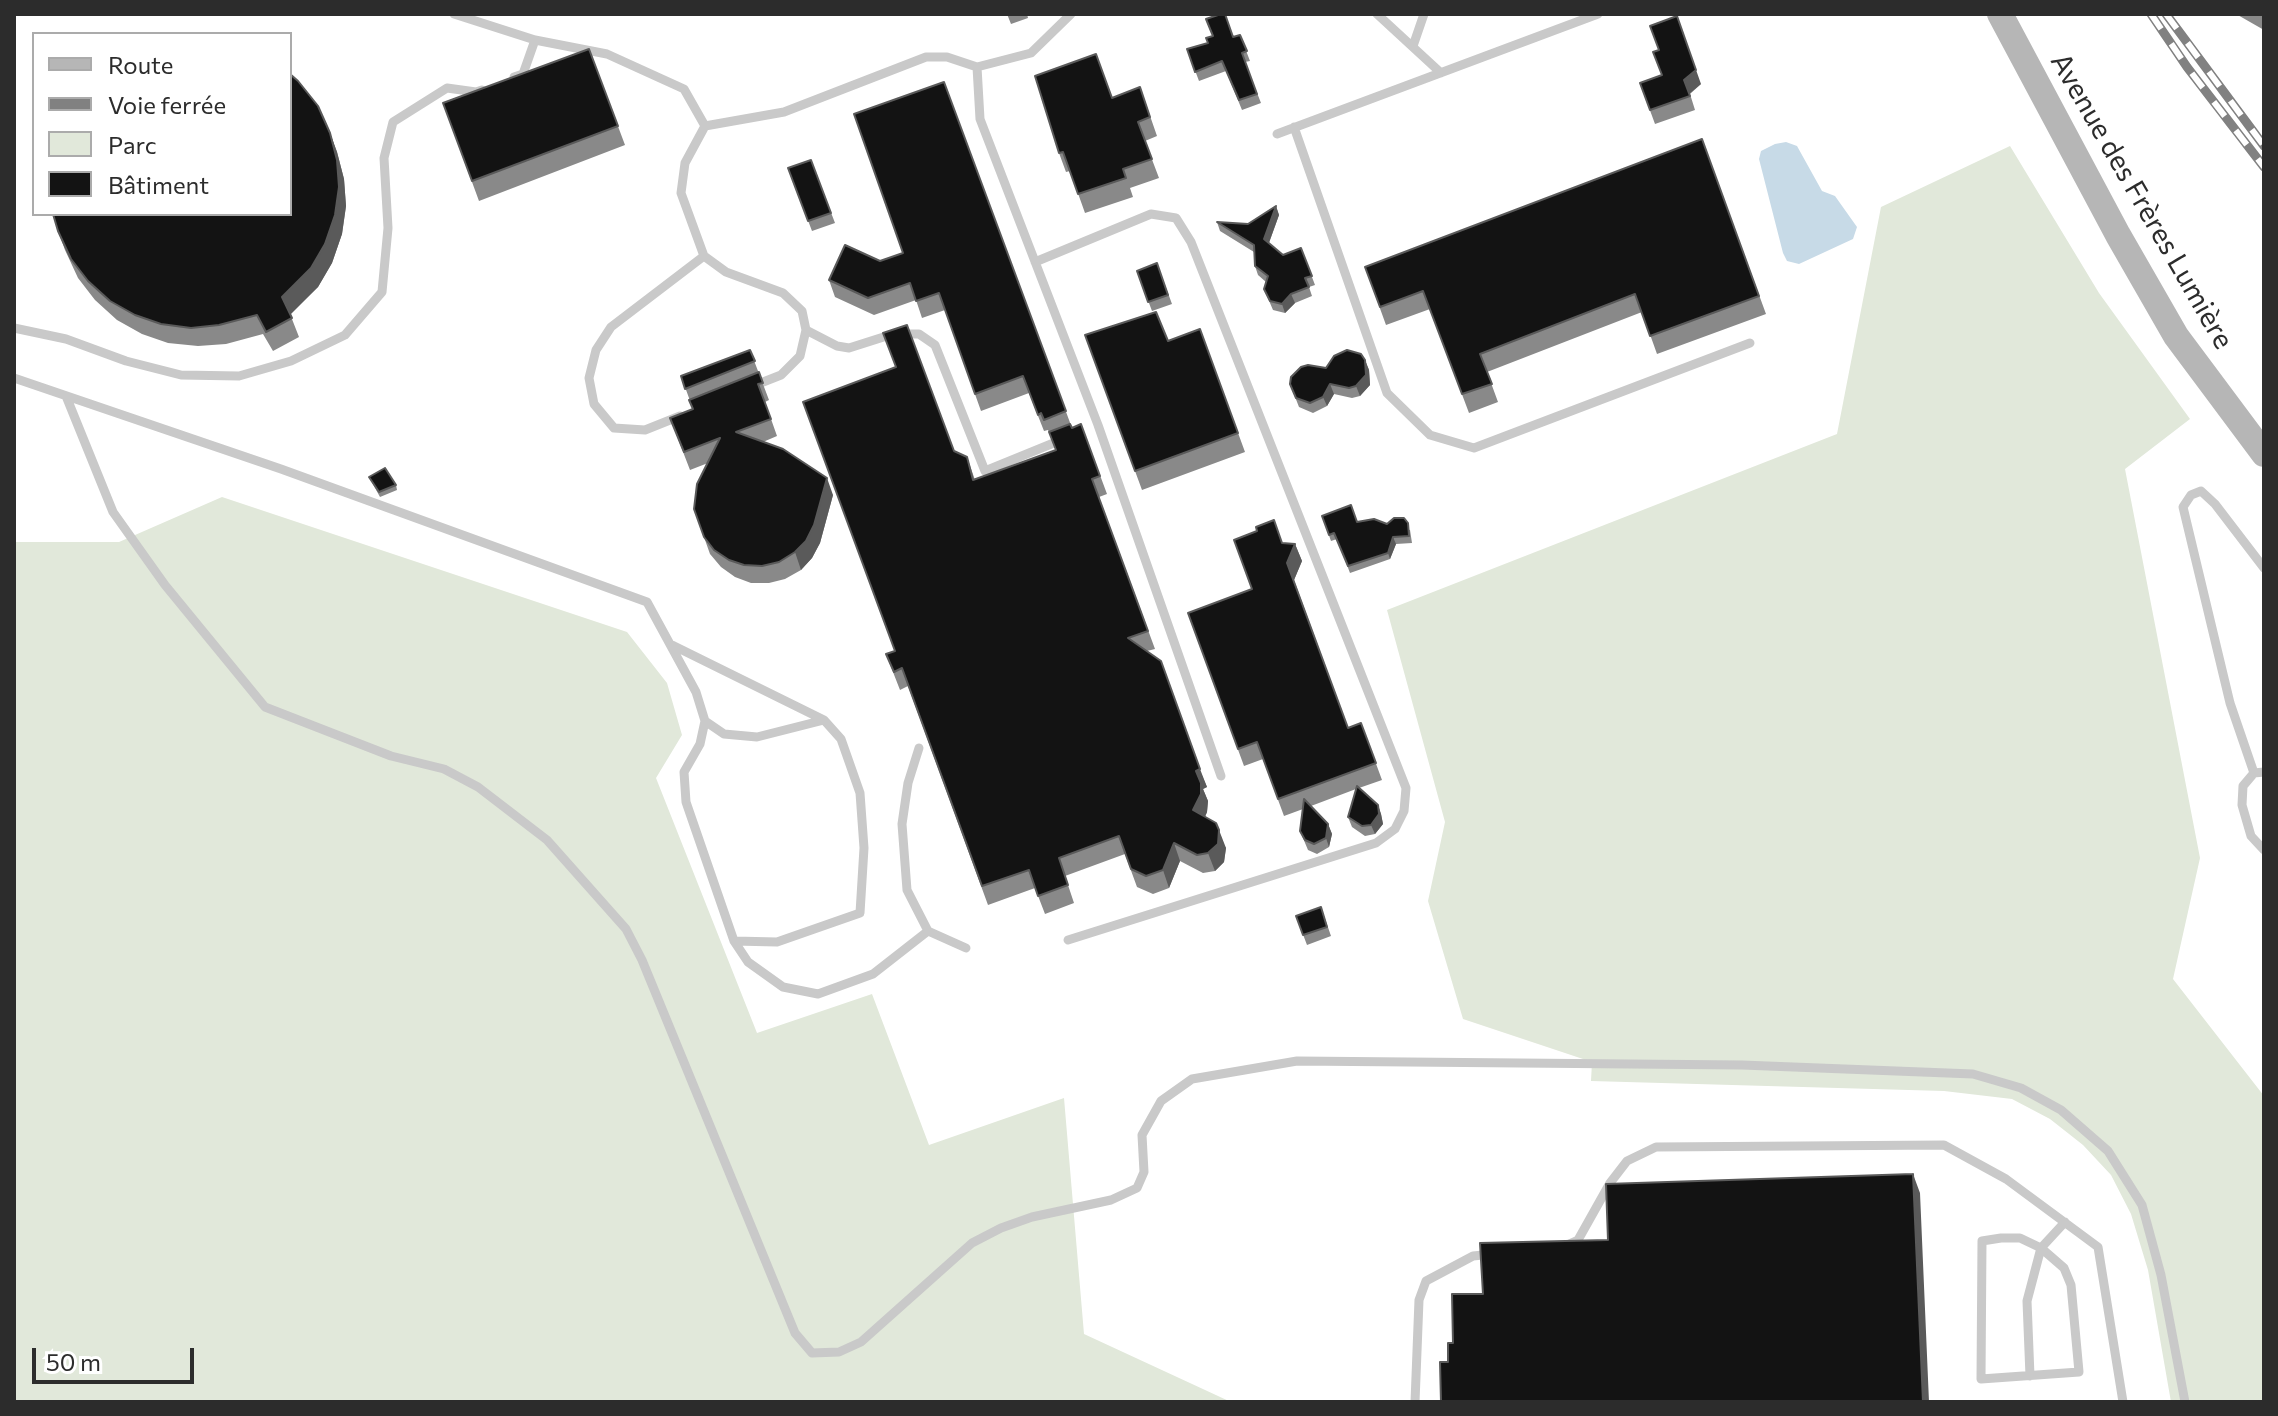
<!DOCTYPE html>
<meta charset="utf-8">
<style>
body{margin:0}
#map{position:relative;width:2278px;height:1416px;overflow:hidden;background:#fff;font-family:Commissioner,sans-serif}
canvas{display:block}
.frame{position:absolute;inset:0;border:16px solid #2c2c2c;pointer-events:none}
.legend{position:absolute;left:32px;top:32px;width:260px;height:184px;box-sizing:border-box;background:#fff;border:2px solid #ababab;margin:0;padding:10px 14px;list-style:none;font-size:24px;color:#2c2c2c}
.legend li{display:flex;align-items:center;gap:16px;height:40px}
.legend b{width:40px;border:2px solid #ababab}
.scale{position:absolute;left:32px;top:1348px;width:162px;height:36px;box-sizing:border-box;border:4px solid #2c2c2c;border-top:0;padding-left:10px;font-size:24px;line-height:28px;white-space:nowrap;color:#2c2c2c;-webkit-text-stroke:6px #fff;paint-order:stroke}
</style>
<div id="map">
<canvas width="2278" height="1416"></canvas>
<div class="frame"></div>
<ul class="legend">
<li><b style="height:10px;background:#b6b6b6"></b>Route</li>
<li><b style="height:10px;background:#818181"></b>Voie ferrée</li>
<li><b style="height:22px;background:#e1e8da"></b>Parc</li>
<li><b style="height:22px;background:#131313"></b>Bâtiment</li>
</ul>
<div class="scale">50 m</div>
</div>
<script>
const g = document.querySelector('canvas').getContext('2d');
g.lineJoin = 'round';
function fill(path, color) { g.fillStyle = color; g.fill(path, 'evenodd'); }
const shape = rows => new Path2D(rows.map(r => 'M' + r).join(''));
function strokePath(path, color, width, dash) { g.strokeStyle = color; g.lineWidth = width; g.lineCap = dash ? 'butt' : 'round'; g.setLineDash(dash || []); g.stroke(path); }
function drawText(font, color, halo, rows, align = 'center') {
  g.font = font + ' Commissioner,sans-serif'; g.lineWidth = 8; g.setLineDash([]); g.textBaseline = 'middle'; g.strokeStyle = halo; g.fillStyle = color; for (const [text, x, y, turn = 0] of rows) {
    g.save(); g.translate(x, y); g.rotate((+turn || 0) * Math.PI / 180); g.textAlign = isNaN(turn) ? turn : align; if (halo) g.strokeText(text, 0, 0); g.fillText(text, 0, 0); g.restore();
  }
}
fill(shape([
 [2010,146,2099,293,2190,419,2125,469,2200,858,2173,979,2264,1096,2264,1402,2171,1402,2148,1270,2131,1214,2111,1175,2083,1145,2050,1119,2012,1099,1944,1091,1591,1081,1592,1062,1463,1019,1428,901,1445,822,1387,610,1837,434,1881,207],
 [222,497,627,632,667,683,682,735,656,778,757,1033,872,994,929,1145,1064,1098,1084,1334,1231,1402,14,1402,14,542,119,542]
]), '#e1e8da');
fill(shape([
 [1786,142,1797,146,1822,191,1835,196,1857,227,1853,239,1799,264,1787,261,1783,253,1759,159,1761,151,1775,144]
]), '#c7dae7');
strokePath(shape([
 [454,14,535,40,607,54,684,89,705,126,784,112,926,57,947,57,977,67,1031,53,1071,14],
 [1377,14,1441,73],
 [1413,46,1424,14],
 [977,67,980,119,1098,425,1221,776],
 [514,77,523,74,535,40],
 [705,126,685,163,681,193,704,256,726,272,783,293,802,311,806,330,800,356,781,375,753,386],
 [1294,127,1387,393,1430,435,1474,448,1750,343],
 [1277,134,1598,14],
 [1035,262,1151,214,1176,218,1191,242,1406,788,1404,811,1395,829,1376,843,1068,940],
 [14,328,66,339,126,361,181,375,239,376,291,361,345,335,382,292,388,228,384,158,393,122,447,88,476,92,482,90],
 [806,330,837,346,849,348,893,334,919,334,935,345,985,471,1061,440],
 [14,378,281,469,647,602,696,692,705,721,700,744,684,772,686,802,734,941,748,962,783,987,818,994,873,974,928,931,907,890,902,824,908,783,919,748],
 [66,396,113,512,165,585,265,707,391,756,444,769,478,787,547,840,626,929,642,960,795,1333,812,1353,839,1352,861,1342,972,1243,1001,1228,1032,1217,1111,1200,1137,1188,1144,1172,1142,1135,1161,1101,1192,1079,1297,1061,1742,1065,1973,1074,2021,1088,2061,1110,2108,1151,2142,1205,2161,1275,2185,1402],
 [680,416,645,430,614,428,594,404,589,378,596,350,611,327,704,256],
 [672,645,824,720,841,739,860,793,864,848,860,913,777,942,734,941],
 [705,721,724,734,757,737,824,720],
 [2264,772,2254,773,2243,786,2242,805,2251,836,2264,850],
 [2254,773,2230,703,2183,507,2191,495,2201,491,2215,504,2264,568],
 [928,931,966,948],
 [2001,1238,2020,1238,2041,1248,2064,1268,2071,1285,2079,1372,1981,1379,1982,1241,2001,1238],
 [1567,1245,1578,1240,1610,1183,1627,1161,1656,1147,1944,1145,2006,1179,2098,1247,2123,1402],
 [2030,1376,2027,1301,2041,1248,2065,1222],
 [1415,1402,1419,1300,1426,1281,1473,1256,1493,1254]
]), '#c9c9c9', 9);
strokePath(shape([
 [2000,14,2118,235,2176,336,2264,454]
]), '#b6b6b6', 26);
const rail = shape([
 [2151,14,2187,67,2264,167],
 [2166,14,2264,146]
]);
strokePath(rail, '#818181', 9);
strokePath(rail, '#fff', 6, [18]);
fill(shape([
 [1007,14,1027,14,1028,18,1011,24],
 [2236,14,2264,14,2264,30],
 [1240,35,1250,61,1245,62,1261,103,1242,110,1226,71,1199,81,1187,49],
 [589,49,625,145,479,201,443,103],
 [944,82,1072,428,1081,424,1107,494,1099,497,1155,649,1147,651,1207,787,1203,789,1208,801,1207,812,1205,817,1226,848,1224,862,1215,871,1203,873,1180,861,1169,888,1153,894,1137,887,1125,854,1065,876,1074,903,1045,914,1035,888,988,905,908,686,900,690,886,654,895,651,954,451,967,457,975,480,1056,450,1048,430,1044,431,1029,393,981,411,945,310,922,318,916,300,874,315,835,297,829,280,903,253],
 [1640,83,1701,84,1690,94,1695,110,1655,124],
 [1140,87,1157,136,1145,141,1159,178,1130,188,1133,197,1085,213,1070,171,1066,172,1059,153,1112,98],
 [330,133,337,152,344,179,346,206,342,234,332,263,318,287,290,314,299,337,273,351,263,334,226,344,198,346,168,343,142,334,117,320,95,300,78,278,65,250,58,231],
 [1702,139,1766,314,1657,354,1642,312,1487,372,1498,402,1469,413,1430,309,1386,325,1365,267],
 [811,160,835,223,812,231,788,168],
 [1276,206,1279,215,1269,243,1283,255,1301,248,1315,285,1309,287,1312,296,1295,303,1285,313,1273,310,1264,289,1266,282,1258,275,1255,266,1254,252,1220,231,1217,222,1248,224],
 [1157,263,1172,304,1152,311,1137,271],
 [1200,329,1245,452,1142,490,1085,335,1168,341],
 [750,350,769,400,765,402,777,436,763,442,833,495,820,543,812,558,801,570,785,579,769,583,751,583,735,577,721,567,710,554,694,509,708,463,690,470,670,418,693,409,681,376],
 [1365,360,1369,370,1370,385,1360,396,1352,398,1334,394,1327,406,1313,413,1299,407,1290,384,1326,368],
 [369,477,396,485,397,490,380,497],
 [1322,516,1357,522,1387,524,1410,530,1412,543,1396,544,1390,559,1350,573,1337,539,1331,541],
 [1282,543,1295,544,1302,561,1294,580,1348,728,1361,723,1382,780,1359,788,1378,805,1381,814,1383,824,1375,834,1365,836,1352,827,1348,817,1356,789,1311,806,1328,824,1332,834,1329,847,1317,854,1308,850,1300,831,1303,809,1284,816,1263,759,1244,766,1188,613,1252,589],
 [1321,907,1331,936,1307,945,1296,916]
]), '#898989');
fill(shape([
 [1677,16,1701,84,1689,94,1684,80],
 [330,133,337,152,344,179,346,206,342,234,332,263,318,287,289,316,282,297],
 [1276,206,1279,215,1267,248,1264,239],
 [1291,294,1295,303,1285,313,1282,304],
 [1365,360,1369,370,1370,385,1360,396,1356,386],
 [1330,384,1334,394,1327,406,1323,397],
 [827,478,833,495,820,543,812,558,801,570,795,552],
 [1393,537,1396,544,1390,559,1388,553],
 [1295,544,1302,561,1294,580,1287,563],
 [1200,769,1207,787,1203,789,1208,801,1207,812,1200,828,1193,810,1196,771],
 [1378,805,1381,814,1383,824,1375,834,1371,825],
 [1328,824,1332,834,1329,847,1326,838],
 [1219,830,1226,848,1224,862,1215,871,1208,853],
 [1174,843,1180,861,1169,888,1163,870],
 [1913,1174,1920,1193,1929,1402,1923,1402]
]), '#5a5a5a');
const building = shape([
 [1221,14,1225,14,1233,37,1240,35,1247,51,1242,53,1257,94,1239,100,1222,61,1195,72,1187,49,1208,43,1206,38,1213,36,1206,19,1221,14],
 [1677,16,1696,70,1684,80,1690,96,1650,110,1640,83,1662,75,1653,52,1659,50,1650,26,1677,16],
 [589,49,618,126,472,181,443,103,589,49],
 [1096,54,1112,98,1140,87,1150,117,1138,122,1152,159,1123,169,1126,178,1078,194,1063,152,1059,153,1035,76,1096,54],
 [290,74,298,81,318,106,330,133,337,160,339,187,335,215,325,244,311,268,282,297,292,318,266,332,257,315,219,325,191,328,161,324,135,315,110,301,88,281,71,259,58,231,53,214,290,214,290,74],
 [944,82,1066,411,1044,420,1041,413,1038,415,1023,376,975,394,939,293,916,301,910,283,868,298,829,280,845,245,880,261,903,253,854,114,944,82],
 [1702,139,1759,296,1650,336,1635,294,1480,354,1492,384,1462,394,1423,291,1380,307,1365,267,1702,139],
 [811,160,831,213,808,221,788,168,811,160],
 [1276,206,1264,239,1283,255,1301,248,1312,276,1305,278,1309,287,1291,294,1282,304,1270,301,1264,289,1268,276,1255,266,1254,245,1217,222,1248,224,1276,206],
 [1157,263,1168,295,1148,302,1137,271,1157,263],
 [1156,312,1168,341,1200,329,1238,433,1135,471,1085,335,1156,312],
 [907,325,954,451,967,457,973,480,1056,450,1049,432,1070,424,1072,428,1081,424,1100,476,1092,479,1148,631,1128,638,1161,661,1200,769,1196,771,1201,783,1201,794,1193,810,1216,823,1219,830,1218,844,1208,853,1197,855,1174,843,1163,870,1146,876,1131,869,1119,836,1059,858,1068,885,1038,896,1029,870,982,886,902,668,894,672,886,654,895,651,803,402,896,367,883,333,907,325],
 [750,350,755,361,685,389,681,376,750,350],
 [1347,350,1361,354,1365,360,1366,375,1356,386,1349,388,1330,384,1323,397,1310,403,1296,398,1290,384,1291,377,1301,367,1308,365,1326,368,1334,356,1347,350],
 [759,372,763,383,758,384,771,419,736,432,783,449,827,478,814,525,806,541,795,552,779,562,762,566,744,565,729,560,714,550,704,537,694,509,697,484,720,438,684,452,670,418,693,409,689,400,759,372],
 [385,468,396,485,379,492,369,477,385,468],
 [1351,505,1357,522,1374,519,1387,524,1394,518,1404,518,1408,523,1409,536,1393,537,1388,553,1348,566,1334,533,1329,535,1322,516,1351,505],
 [1274,520,1282,543,1295,544,1287,563,1348,728,1361,723,1376,763,1278,799,1257,742,1238,749,1188,613,1252,589,1234,540,1257,531,1256,527,1274,520],
 [1357,786,1378,805,1379,814,1371,825,1362,826,1348,817,1357,786],
 [1304,799,1328,824,1326,838,1314,844,1305,840,1300,831,1304,799],
 [1321,907,1327,927,1303,935,1296,916,1321,907],
 [1913,1174,1923,1402,1441,1402,1440,1362,1448,1362,1448,1343,1453,1343,1452,1294,1483,1294,1480,1243,1608,1240,1606,1184,1913,1174]
]);
fill(building, '#131313');
strokePath(building, '#5a5a5a', 2);
drawText('28px', '#2c2c2c', '#fff', [
 ["Avenue des Frères Lumière",2142,201,60]
]);
</script>
